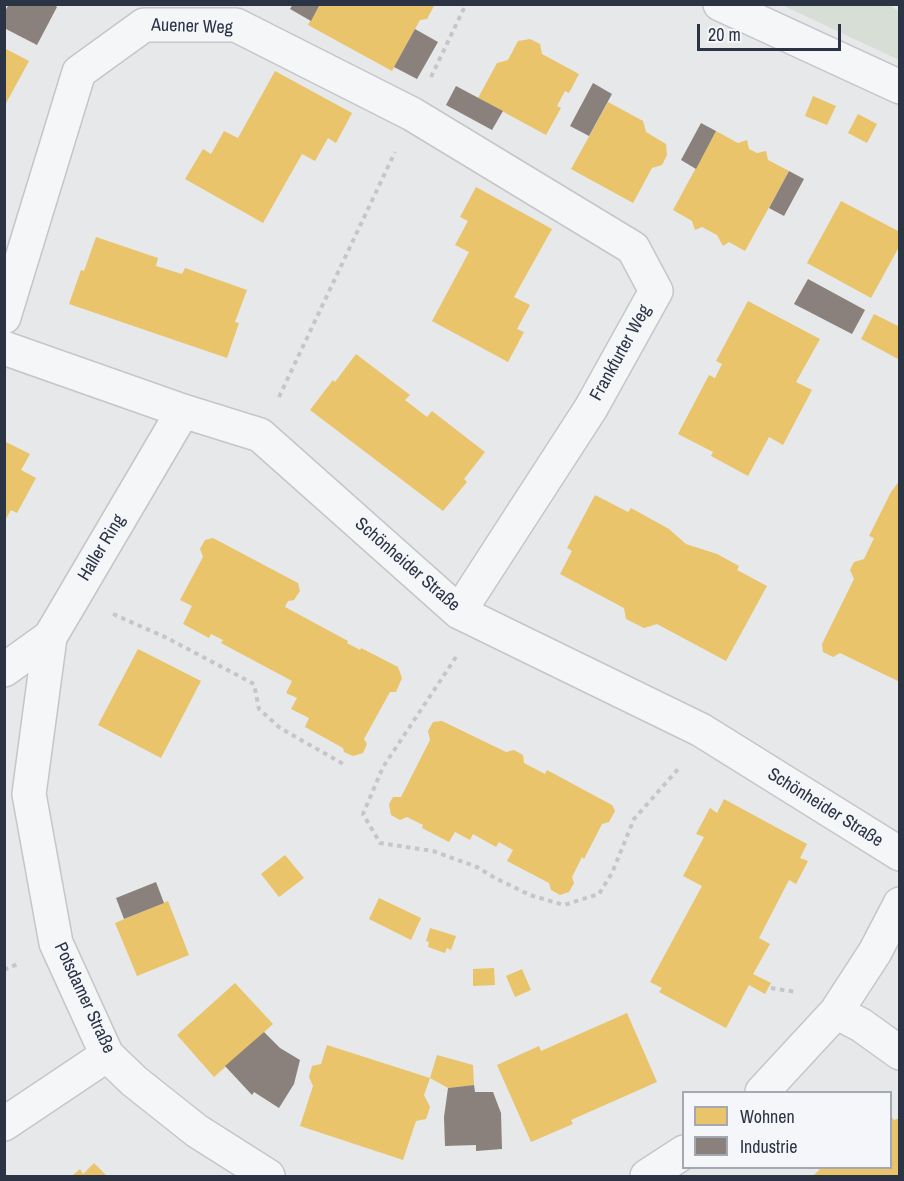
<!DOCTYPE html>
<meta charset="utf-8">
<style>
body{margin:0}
#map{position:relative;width:904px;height:1181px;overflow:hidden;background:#e6e8ea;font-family:"Archivo Narrow",sans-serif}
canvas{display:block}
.frame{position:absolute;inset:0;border:6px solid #2b3445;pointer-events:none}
.legend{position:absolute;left:682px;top:1091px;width:210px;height:78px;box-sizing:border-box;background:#f4f6f9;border:2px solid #a4a8b1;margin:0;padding:8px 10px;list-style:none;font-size:18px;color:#2b3445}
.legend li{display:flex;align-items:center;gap:12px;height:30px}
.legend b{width:30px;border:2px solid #a4a8b1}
.scale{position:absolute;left:697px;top:24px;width:144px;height:27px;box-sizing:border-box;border:3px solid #2b3445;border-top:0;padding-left:8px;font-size:18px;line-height:21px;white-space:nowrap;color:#2b3445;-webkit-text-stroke:4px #f4f6f9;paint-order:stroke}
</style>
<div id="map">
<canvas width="904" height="1181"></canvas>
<div class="frame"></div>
<ul class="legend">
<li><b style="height:16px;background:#e9c46a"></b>Wohnen</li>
<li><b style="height:16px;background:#8a817c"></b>Industrie</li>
</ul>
<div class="scale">20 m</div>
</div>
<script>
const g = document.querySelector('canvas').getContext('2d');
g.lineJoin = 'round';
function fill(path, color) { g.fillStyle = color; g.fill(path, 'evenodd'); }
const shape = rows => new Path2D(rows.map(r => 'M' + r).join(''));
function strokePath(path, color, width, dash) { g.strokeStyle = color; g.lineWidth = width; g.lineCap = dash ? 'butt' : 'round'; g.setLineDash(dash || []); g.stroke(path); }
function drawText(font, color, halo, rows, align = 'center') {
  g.font = font + ' "Archivo Narrow",sans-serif'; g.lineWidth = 6; g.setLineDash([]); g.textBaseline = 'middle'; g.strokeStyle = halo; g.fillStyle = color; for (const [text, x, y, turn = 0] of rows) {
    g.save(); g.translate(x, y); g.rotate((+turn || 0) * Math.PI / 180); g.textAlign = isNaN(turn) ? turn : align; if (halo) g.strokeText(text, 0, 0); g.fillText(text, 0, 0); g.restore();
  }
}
fill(shape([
 [782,5,890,5,899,12,899,60]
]), '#d6ded6');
fill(shape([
 [320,4,434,4,434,6,427,19,420,20,392,71,308,25],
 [530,39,540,44,542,54,579,74,569,93,565,91,557,106,561,108,546,135,478,98,497,63,508,60,518,41],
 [4,48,29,61,4,107],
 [275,71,352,113,336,143,328,138,315,161,302,154,263,223,185,179,203,149,211,154,224,131,238,138],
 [813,96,836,106,827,125,805,116],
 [608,102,643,121,646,132,666,144,667,155,662,165,652,168,633,203,571,169],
 [858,114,877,124,867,143,848,133],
 [716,131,738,143,747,140,749,149,757,153,766,151,768,160,789,171,745,251,729,242,723,246,717,235,702,227,695,230,692,221,673,210],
 [476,187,552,229,514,297,530,305,517,329,524,332,508,362,432,321,469,252,455,245,468,221,460,217],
 [841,201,900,232,900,245,871,298,807,263],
 [96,237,158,258,156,266,182,274,185,268,247,290,235,322,239,323,227,358,69,304,81,270,84,271],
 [748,301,820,339,796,382,812,390,783,445,769,437,748,476,711,456,713,452,678,434,709,375,715,378,722,364,716,361],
 [874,314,900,327,900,360,861,339],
 [356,354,410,395,405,400,427,417,432,411,485,452,464,479,467,482,443,511,310,410,333,380,335,382],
 [4,441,30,454,21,470,36,478,17,513,11,510,4,522],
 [900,480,900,682,840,653,833,657,823,652,822,644,854,579,850,570,854,562,864,559,874,538,869,536,891,492],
 [595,495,628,512,631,508,669,529,686,544,717,554,739,566,737,570,767,586,726,661,657,624,644,628,626,619,624,608,560,574,572,551,567,548],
 [213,538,298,583,300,591,294,600,288,601,285,607,348,641,347,643,360,650,361,648,398,667,402,678,396,692,390,692,364,739,367,744,363,753,353,756,344,752,343,748,305,727,309,718,291,709,297,698,286,693,292,681,221,643,223,640,211,634,209,638,183,624,192,606,180,600,203,557,200,549,205,540],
 [138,649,201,681,161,758,98,725],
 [442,721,506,752,514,750,523,755,524,763,545,774,547,770,612,805,615,811,609,822,602,824,584,859,582,857,572,877,574,883,569,892,560,895,551,890,549,883,507,861,513,850,499,842,496,847,473,834,470,840,455,832,449,842,422,828,423,825,407,817,400,820,391,815,389,804,393,797,401,797,430,740,428,731,433,722],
 [724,799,807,844,800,858,808,861,796,884,789,880,759,938,770,944,753,974,771,983,765,994,749,985,726,1028,659,992,662,988,650,982,702,886,683,876,704,837,696,834,710,808,717,813],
 [285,855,304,878,279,897,261,874],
 [379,898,421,918,411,940,369,919],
 [168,901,189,955,137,976,115,923],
 [430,928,456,936,451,950,447,948,445,953,428,947,429,942,426,941],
 [494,968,495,985,473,986,473,969],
 [522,969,531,990,515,997,506,976],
 [235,983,273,1024,214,1077,177,1035],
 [627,1013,657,1082,571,1120,573,1124,531,1142,497,1065,539,1046,541,1051],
 [327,1045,430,1078,424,1095,430,1107,426,1119,416,1121,403,1160,300,1126,313,1086,309,1077,312,1066,321,1064],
 [437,1055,473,1065,474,1085,448,1088,430,1078],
 [891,1116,894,1120,900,1118,900,1176,813,1176,821,1168,890,1168],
 [94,1163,107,1176,72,1176,80,1169,83,1174]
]), '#e9c46a');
fill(shape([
 [9,4,53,4,57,7,37,45,4,28,4,13],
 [293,4,320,4,311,21,290,9],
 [415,29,438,42,417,79,394,67],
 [593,83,612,94,589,136,570,126],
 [456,86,503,111,492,130,446,105],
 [701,123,716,131,696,169,681,160],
 [789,171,804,179,784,216,769,208],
 [808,279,865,310,852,334,794,304],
 [156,882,164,903,124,919,116,898],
 [264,1032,280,1048,300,1060,294,1084,279,1108,254,1092,252,1095,225,1066],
 [474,1085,475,1092,493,1092,501,1113,502,1149,476,1151,476,1145,445,1146,444,1117,448,1088]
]), '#8a817c');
const minor = shape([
 [4,317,79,72,144,25,236,25,412,114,633,248,656,291,591,408,459,612],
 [4,348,183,411,260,435,459,612,701,730,900,854],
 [50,637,29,794,56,943,107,1055,134,1081,197,1131,268,1176],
 [4,670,50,637,183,411],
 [836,1012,861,1025,900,1053],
 [762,1092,836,1012,875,952,900,904],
 [4,1124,107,1055],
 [647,1176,684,1152]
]);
const tertiary = shape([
 [720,4,900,87]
]);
strokePath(minor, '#c4c6c8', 36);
strokePath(tertiary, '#c4c6c8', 36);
strokePath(shape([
 [431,77,466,4],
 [279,397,395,152],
 [113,614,167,638,254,684,259,709,280,728,345,765],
 [456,657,383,767,363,814,380,843,433,851,477,867,495,878,530,895,564,905,599,894,612,873,634,819,680,767],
 [4,970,20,963],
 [771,988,796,992]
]), '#c5c6ca', 4, [4.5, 4.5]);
strokePath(minor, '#f5f6f7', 33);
strokePath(tertiary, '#f5f6f7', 33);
drawText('18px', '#2b3445', '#f4f6f9', [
 ["Auener Weg",192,27,2],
 ["Frankfurter Weg",621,353,-61],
 ["Haller Ring",102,548,-59],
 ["Schönheider Straße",407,565,41],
 ["Schönheider Straße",825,808,32],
 ["Potsdamer Straße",84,998,65]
]);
</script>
